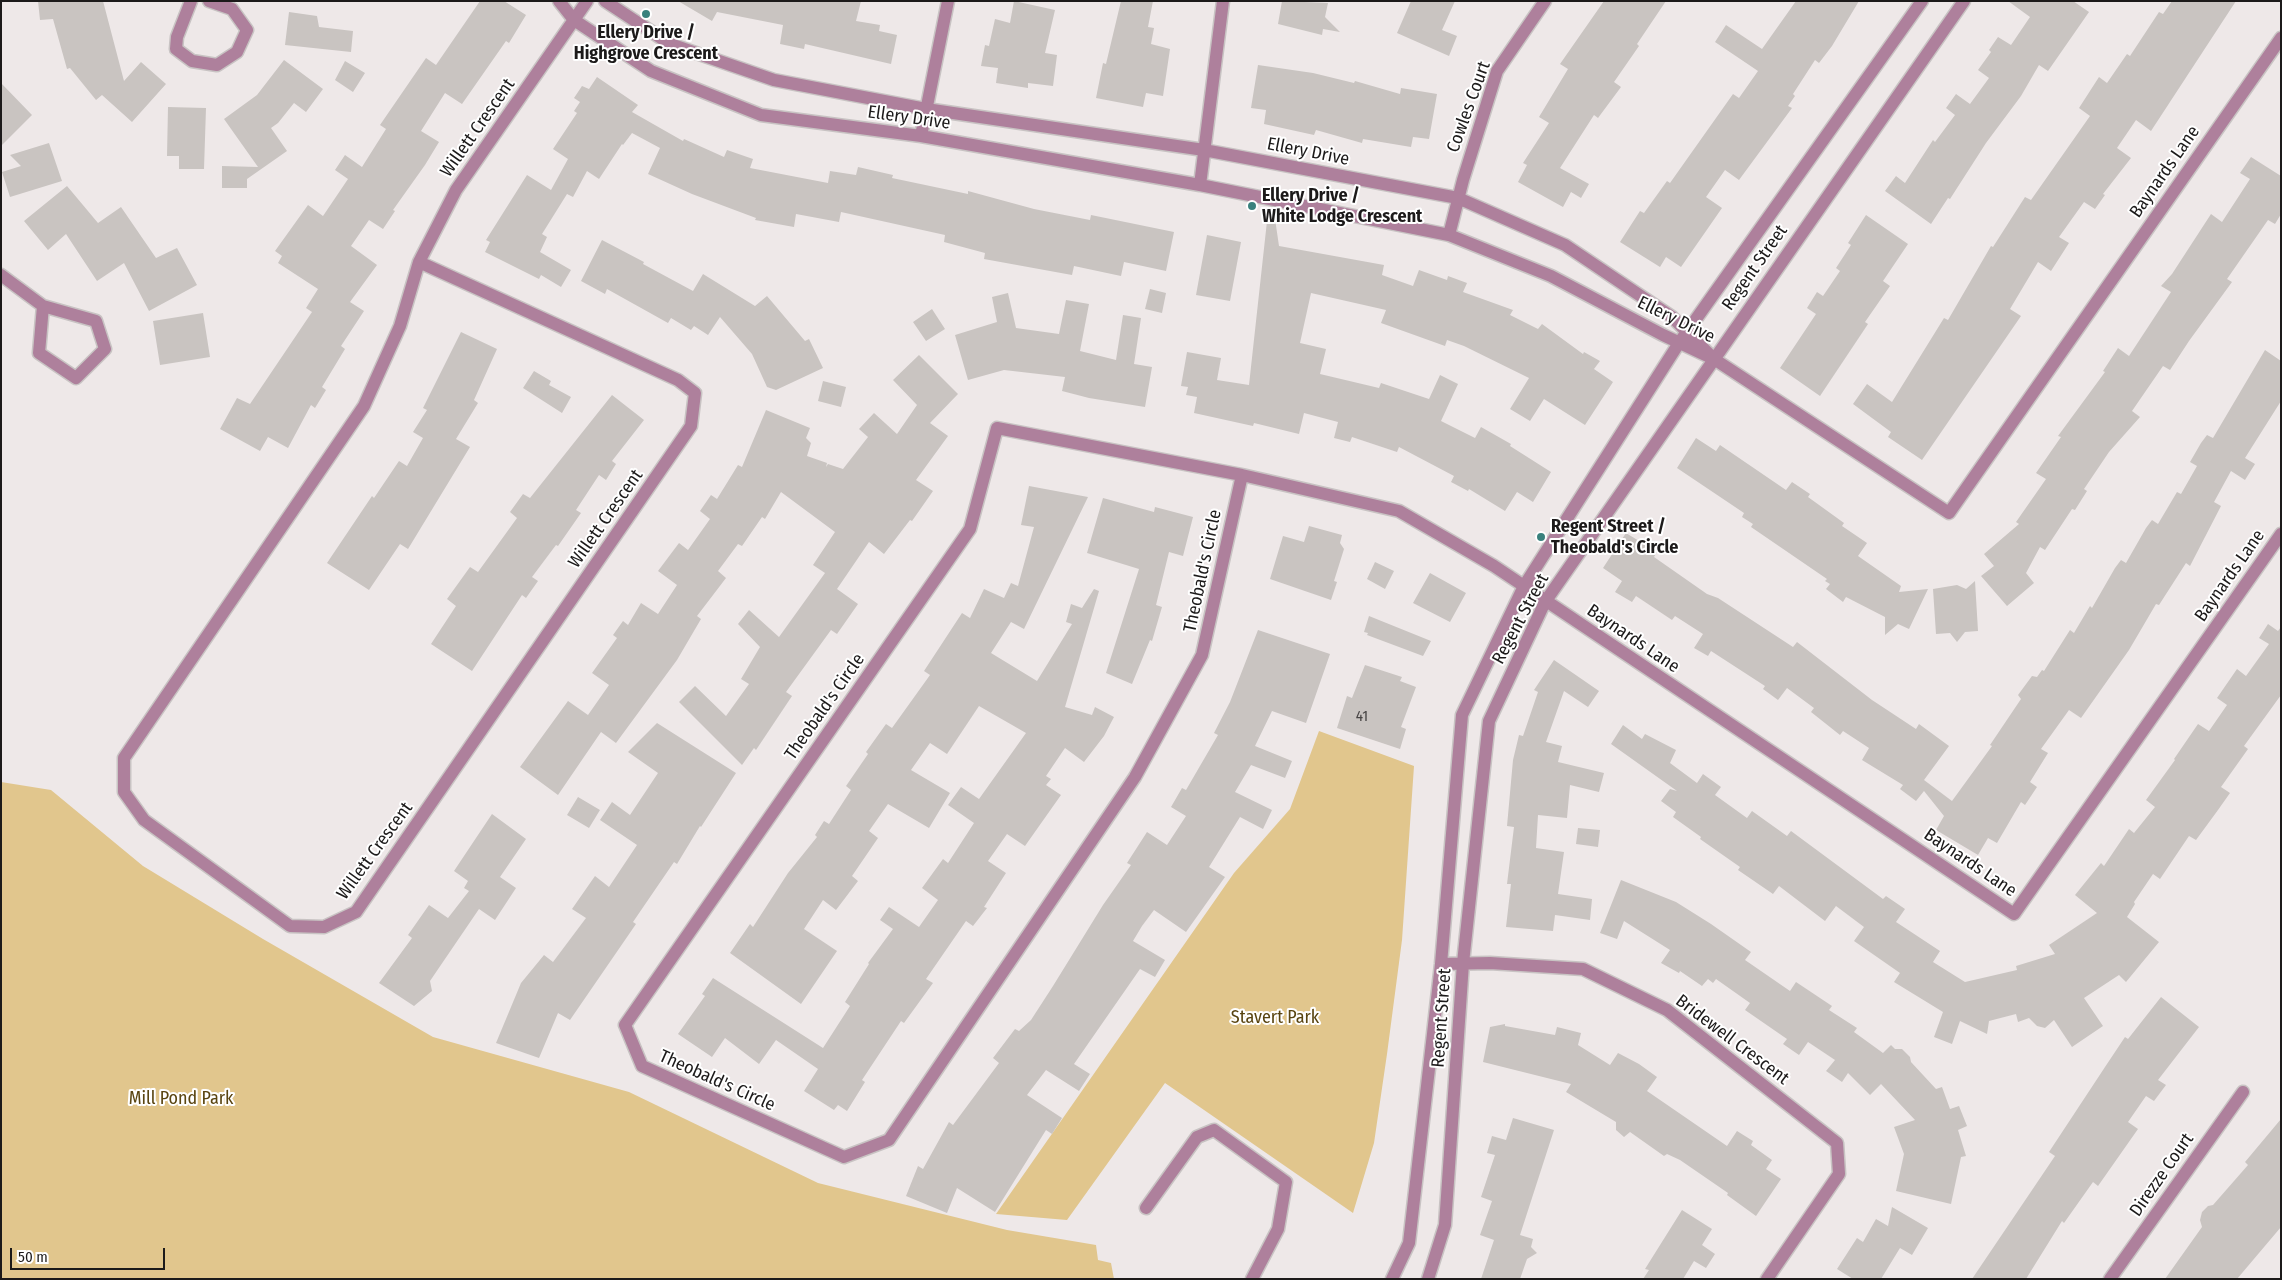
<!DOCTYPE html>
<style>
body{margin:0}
#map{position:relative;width:2282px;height:1280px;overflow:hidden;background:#eee8e8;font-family:"Fira Sans Condensed",sans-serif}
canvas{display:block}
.frame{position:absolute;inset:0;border:2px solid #1c1a1a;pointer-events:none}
.scale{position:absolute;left:10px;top:1248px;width:155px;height:22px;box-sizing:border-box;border:2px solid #1c1a1a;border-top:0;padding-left:6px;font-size:15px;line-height:18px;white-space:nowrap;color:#1c1a1a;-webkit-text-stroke:4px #fff;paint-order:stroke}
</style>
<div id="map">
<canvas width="2282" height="1280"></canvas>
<div class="frame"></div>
<div class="scale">50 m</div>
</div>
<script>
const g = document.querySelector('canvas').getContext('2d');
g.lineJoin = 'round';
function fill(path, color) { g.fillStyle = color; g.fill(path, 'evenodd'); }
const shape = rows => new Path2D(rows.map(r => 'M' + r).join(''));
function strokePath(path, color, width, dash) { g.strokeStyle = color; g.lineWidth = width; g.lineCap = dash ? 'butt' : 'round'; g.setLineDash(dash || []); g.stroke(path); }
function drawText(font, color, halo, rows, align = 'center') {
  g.font = font + ' "Fira Sans Condensed",sans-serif'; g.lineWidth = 4; g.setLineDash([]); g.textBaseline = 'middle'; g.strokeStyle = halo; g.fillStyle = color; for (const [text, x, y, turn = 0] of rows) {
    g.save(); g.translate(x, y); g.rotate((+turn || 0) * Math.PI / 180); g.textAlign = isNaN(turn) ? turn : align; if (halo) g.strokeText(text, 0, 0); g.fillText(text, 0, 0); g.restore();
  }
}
fill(shape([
 [1319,731,1414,766,1402,940,1387,1054,1374,1143,1353,1213,1165,1083,1067,1220,996,1214,1234,873,1290,809],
 [1,782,51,790,143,866,263,939,433,1037,629,1092,818,1183,1007,1230,1096,1245,1098,1260,1111,1263,1114,1279,1,1279]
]), '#e1c68d');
fill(shape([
 [38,1,103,1,124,81,141,62,166,84,132,122,102,95,96,100,70,68,67,69,53,19,40,20],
 [480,1,504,1,526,15,509,43,506,41,462,104,445,93,421,131,439,142,425,165,393,210,395,211,383,229,369,220,351,246,377,265,350,302,364,311,341,346,345,349,322,387,326,390,315,408,311,405,288,448,268,437,260,451,220,429,237,398,250,404,312,312,306,308,318,289,278,263,282,256,275,251,308,205,323,216,348,179,335,170,345,155,362,167,386,129,380,125,426,58,436,65],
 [678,1,861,1,856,21,880,25,879,31,897,35,891,64,805,44,804,49,780,44,783,25,717,12,712,21],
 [1014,1,1055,10,1045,53,1057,55,1053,86,1028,83,1028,88,996,83,998,68,981,66,985,45,989,46,995,19,1010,23],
 [1121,1,1153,1,1148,27,1154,28,1151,44,1170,49,1163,96,1146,93,1143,107,1096,98,1103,63,1106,64],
 [1282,1,1328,3,1325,17,1340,32,1323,29,1322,35,1278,24],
 [1411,1,1455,1,1442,30,1457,36,1449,56,1397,33],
 [1604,1,1666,1,1637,44,1639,46,1614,82,1621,87,1598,118,1594,115,1560,168,1589,184,1581,198,1571,192,1563,207,1518,182,1527,165,1523,163,1549,123,1539,117,1568,69,1560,64],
 [1796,1,1859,1,1832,46,1819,63,1815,60,1793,94,1795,96,1788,106,1792,108,1739,180,1725,170,1706,197,1722,208,1681,267,1666,257,1660,267,1620,242,1640,211,1644,213,1667,181,1670,183,1733,94,1739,98,1758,71,1715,42,1726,25,1762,49],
 [2008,1,2073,1,2089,12,2048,71,2039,65,2021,96,1986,143,1950,199,1948,198,1931,224,1885,191,1896,176,1905,183,1933,140,1935,142,1955,115,1946,108,1956,94,1970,104,1989,78,1978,70,1991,52,1989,50,1998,37,2011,45,2030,17],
 [2172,1,2236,1,2151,131,2136,120,2117,148,2131,158,2103,194,2105,195,2095,209,2084,202,2059,237,2069,243,2051,271,2038,262,2010,309,2021,316,1922,460,1888,437,1891,432,1853,404,1867,384,1892,402,1944,318,1948,320,1991,246,1993,247,2025,197,2031,200,2090,116,2079,108,2099,77,2107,83,2127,54,2130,56,2159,12,2163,14],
 [289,12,317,16,319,27,353,31,351,52,285,45],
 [284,60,323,89,306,112,294,103,278,123,271,128,287,151,247,179,247,188,222,188,222,166,258,167,224,119,257,95],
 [345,61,365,73,353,92,335,80],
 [1258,65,1313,73,1354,83,1355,81,1400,94,1401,88,1437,94,1429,139,1413,137,1411,147,1363,139,1362,143,1316,130,1314,135,1264,124,1266,110,1251,108],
 [597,77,638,105,632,112,683,141,684,139,724,157,727,150,753,159,750,168,828,183,830,171,856,175,858,167,893,175,892,178,968,194,968,191,1034,209,1090,220,1091,215,1174,232,1166,271,1124,262,1121,276,1074,266,1072,275,984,259,985,253,944,242,945,235,841,212,839,222,796,214,794,227,755,220,756,218,692,194,648,174,660,148,632,133,623,145,622,144,599,179,587,171,573,197,567,194,542,234,547,237,540,252,571,270,561,287,541,275,539,279,485,252,490,242,486,240,527,175,551,190,568,159,553,149,577,113,574,111,580,102,574,98,582,86,589,89],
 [1,83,32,115,1,146],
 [168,107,206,108,204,169,179,169,179,156,167,156],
 [49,143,62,181,10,197,2,172,21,166,10,155],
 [2251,157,2281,176,2281,214,2275,224,2268,220,2227,279,2232,282,2189,341,2170,370,2163,366,2132,411,2140,417,2109,452,2084,489,2087,491,2075,510,2072,509,2045,550,2040,547,2026,573,2034,583,2007,606,1981,576,1994,566,1984,554,2019,524,2016,522,2046,479,2036,473,2061,437,2058,436,2105,372,2103,371,2118,348,2129,356,2171,292,2161,286,2172,274,2211,214,2222,222,2250,179,2240,173],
 [67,186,98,223,121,207,156,258,177,248,197,285,149,311,124,263,97,281,66,234,48,250,24,221],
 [1268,212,1274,212,1279,246,1384,265,1382,275,1413,286,1419,270,1447,280,1448,276,1467,283,1463,292,1513,310,1510,315,1538,329,1542,324,1583,354,1584,352,1600,361,1594,369,1613,382,1585,425,1544,399,1530,421,1510,409,1529,378,1464,346,1447,340,1445,346,1381,323,1386,310,1311,293,1300,343,1326,349,1320,374,1379,388,1381,383,1429,399,1440,375,1458,384,1441,421,1475,438,1481,427,1511,444,1510,446,1551,472,1533,502,1517,492,1505,511,1469,489,1468,491,1451,482,1454,476,1399,447,1397,452,1352,437,1350,442,1334,438,1338,422,1304,413,1299,434,1254,423,1253,426,1194,413,1197,397,1186,395,1188,387,1181,386,1187,352,1221,358,1217,380,1249,385],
 [1866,215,1908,244,1883,281,1890,286,1865,322,1868,324,1820,396,1780,368,1816,314,1807,308,1817,292,1823,296,1840,271,1836,268,1851,245,1848,243],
 [1207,235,1241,242,1230,301,1196,295],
 [602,240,644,262,643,264,693,291,703,274,755,306,767,296,805,341,809,339,823,368,776,390,767,387,752,354,720,317,708,335,694,326,691,330,671,318,668,323,607,289,605,294,581,281],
 [1150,289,1166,293,1162,313,1145,309],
 [1008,293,1016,328,1059,334,1066,300,1089,304,1080,351,1116,360,1123,315,1141,318,1134,364,1152,367,1145,407,1089,398,1062,391,1065,377,1004,370,968,380,955,335,997,322,992,297],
 [932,309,945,329,926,341,913,322],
 [203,313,210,357,160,365,153,321],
 [461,332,497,349,474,400,478,403,456,439,470,447,408,549,400,544,369,590,327,563,372,496,374,498,399,461,407,466,423,438,413,432,427,410,423,408],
 [2265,350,2281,361,2281,401,2245,458,2255,464,2245,480,2231,471,2214,502,2221,506,2190,566,2186,563,2159,605,2156,604,2129,650,2081,718,2069,710,2041,749,2048,753,2030,782,2037,787,2025,805,2021,802,1997,843,1988,838,1978,855,1936,830,1944,816,1924,791,1916,801,1900,789,1903,785,1862,760,1869,748,1843,731,1840,735,1811,712,1814,708,1787,688,1778,700,1763,689,1765,686,1711,651,1708,656,1694,648,1703,634,1675,616,1672,620,1636,596,1632,602,1615,592,1622,581,1603,568,1626,533,1657,552,1654,557,1707,594,1718,598,1793,647,1797,642,1872,700,1916,729,1919,724,1949,746,1924,780,1952,801,1992,746,1990,745,2021,699,2018,695,2032,676,2037,677,2042,670,2044,671,2070,630,2074,633,2090,606,2092,608,2115,568,2121,560,2126,563,2146,528,2152,520,2158,524,2177,492,2181,494,2197,466,2190,462,2201,443,2207,435,2213,438],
 [919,355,958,394,930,423,948,436,916,480,933,491,912,521,910,520,884,554,869,542,837,589,858,604,837,634,831,630,786,692,792,696,756,750,754,748,742,765,679,702,695,686,726,716,749,684,741,679,760,647,738,624,749,610,779,637,825,573,813,565,835,532,781,492,765,519,762,517,742,546,738,544,718,571,726,578,697,616,701,619,677,660,616,743,601,732,558,795,520,767,568,701,588,715,609,685,592,673,617,638,613,635,623,621,628,625,641,603,658,614,677,585,658,571,679,543,688,550,710,519,700,511,711,495,717,499,738,465,742,467,766,410,810,428,806,438,811,443,807,456,827,463,826,467,828,464,843,469,868,437,859,429,874,413,897,434,917,405,893,380],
 [534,371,551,381,549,385,571,397,562,413,523,388],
 [823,381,846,387,841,407,818,401],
 [612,395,644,420,612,461,616,464,606,480,599,475,576,510,581,513,558,546,556,545,532,577,538,581,526,598,522,595,472,671,431,644,456,606,447,599,470,567,478,572,517,518,510,512,523,494,530,498],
 [1696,438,1716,451,1720,445,1786,490,1792,482,1810,494,1808,497,1844,523,1842,526,1867,543,1858,556,1901,586,1899,592,1928,589,1909,629,1898,624,1885,635,1885,617,1846,597,1843,602,1826,589,1830,584,1825,581,1827,579,1751,527,1753,524,1742,517,1744,513,1677,468],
 [1029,486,1088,497,1024,629,1011,622,991,653,1037,681,1072,624,1066,622,1071,604,1082,608,1094,589,1099,591,1065,707,1092,715,1095,707,1114,717,1104,736,1084,762,1065,748,1046,776,1051,779,1046,785,1061,795,1025,846,1007,834,988,861,1006,873,984,907,987,908,973,926,966,921,926,979,933,983,904,1023,901,1021,862,1080,865,1082,847,1111,838,1105,834,1110,804,1091,818,1069,776,1040,759,1064,725,1038,712,1057,678,1034,705,996,702,994,713,978,823,1048,850,1006,845,1002,869,964,868,963,893,929,880,920,889,907,919,927,938,900,922,888,943,859,948,863,974,823,948,805,961,787,979,799,1026,733,979,706,947,754,930,743,911,770,950,793,929,828,888,804,869,831,878,838,852,876,858,881,836,910,823,900,804,929,837,951,801,1004,730,953,750,924,753,927,788,873,817,837,815,835,824,821,829,824,851,790,846,786,868,754,866,752,886,724,892,728,930,675,924,671,962,613,970,618,984,589,1004,598,1011,583,1018,586,1034,527,1021,525],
 [1103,498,1154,512,1155,507,1193,517,1183,556,1169,552,1156,605,1162,607,1152,641,1150,640,1132,684,1106,673,1139,569,1087,553],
 [1309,526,1342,535,1340,543,1344,549,1334,581,1337,582,1331,600,1270,579,1283,536,1304,542],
 [1375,562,1394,571,1385,589,1367,579],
 [1430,573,1466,593,1450,622,1413,603],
 [1975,581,1978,631,1965,632,1957,642,1950,633,1936,634,1933,589,1957,585,1966,589],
 [1369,616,1431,641,1423,656,1367,635,1368,633,1364,632],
 [2268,624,2278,631,2281,627,2281,695,2244,746,2248,749,2221,787,2230,793,2218,810,2196,840,2189,836,2160,879,2153,874,2134,902,2135,904,2127,917,2159,942,2126,982,2119,975,2084,998,2103,1026,2072,1047,2054,1020,2045,1028,2037,1026,2029,1018,2018,1022,2016,1014,1989,1021,1987,1034,1960,1021,1952,1044,1934,1037,1943,1012,1894,982,1900,973,1854,941,1864,927,1836,906,1825,921,1779,886,1773,894,1738,870,1740,867,1700,839,1701,837,1673,817,1676,812,1661,801,1670,789,1677,791,1611,744,1623,725,1642,739,1645,734,1676,750,1670,763,1697,783,1703,774,1721,787,1715,795,1747,818,1752,811,1787,836,1791,831,1883,899,1886,896,1905,909,1896,922,1940,951,1933,962,1965,982,2017,970,2016,966,2055,954,2049,945,2097,913,2075,895,2101,863,2104,866,2129,829,2134,833,2155,807,2146,800,2175,760,2174,759,2198,724,2209,731,2227,705,2217,698,2237,669,2246,676,2269,644,2259,638],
 [1258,630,1330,654,1306,723,1272,711,1255,746,1292,761,1285,778,1251,765,1235,792,1272,810,1263,829,1240,817,1209,867,1225,877,1186,932,1154,910,1142,926,1133,941,1165,960,1155,977,1140,969,1074,1064,1090,1074,1079,1091,1046,1070,1027,1095,1062,1118,1052,1134,1046,1130,995,1212,957,1188,947,1213,906,1196,918,1166,923,1169,949,1122,953,1125,999,1063,993,1058,1015,1029,1019,1031,1031,1020,1053,986,1103,905,1131,865,1127,863,1147,832,1167,845,1186,816,1171,807,1182,788,1186,790,1218,735,1214,733,1230,702],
 [1554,660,1599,691,1588,707,1564,691,1546,742,1562,746,1558,762,1604,773,1599,792,1570,785,1567,818,1538,815,1536,848,1564,852,1558,894,1592,899,1590,920,1555,915,1553,931,1506,927,1511,884,1507,884,1514,827,1507,826,1513,760,1519,735,1523,736,1538,692,1534,690],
 [1365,665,1402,677,1400,681,1416,687,1401,727,1406,729,1400,749,1337,728,1347,696,1352,698],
 [657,723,736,773,701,827,700,826,677,864,674,862,633,922,636,924,570,1020,558,1013,539,1058,496,1043,521,983,544,955,553,962,586,918,572,909,595,876,609,887,637,845,600,820,612,802,630,815,658,773,628,752],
 [578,797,600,810,589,828,567,815],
 [492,814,526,839,500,877,516,888,495,920,479,909,430,981,432,991,414,1006,379,983,412,938,408,935,429,905,448,918,469,891,464,888,468,881,454,871],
 [1578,828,1600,830,1598,847,1576,844],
 [1621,880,1676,902,1711,924,1751,952,1745,960,1790,991,1796,982,1832,1006,1829,1010,1857,1028,1854,1032,1883,1053,1891,1045,1895,1049,1902,1049,1910,1057,1911,1062,1936,1089,1942,1087,1950,1109,1959,1106,1967,1126,1958,1130,1966,1156,1961,1157,1951,1204,1896,1191,1904,1154,1894,1127,1915,1120,1881,1084,1870,1095,1848,1073,1842,1082,1826,1071,1835,1060,1808,1042,1799,1055,1783,1044,1787,1039,1745,1010,1750,1003,1716,979,1713,983,1708,979,1702,986,1680,971,1679,973,1661,963,1670,950,1624,921,1617,939,1600,933],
 [2161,997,2199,1027,2158,1080,2166,1085,2154,1101,2146,1096,2128,1122,2138,1129,2098,1186,2093,1182,2064,1223,2062,1221,2026,1279,1972,1279,2055,1156,2049,1152,2105,1067,2125,1037,2128,1039],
 [1505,1024,1505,1026,1555,1035,1557,1027,1581,1033,1578,1045,1610,1065,1618,1053,1639,1064,1657,1077,1647,1091,1727,1146,1737,1131,1753,1141,1751,1145,1772,1160,1766,1169,1781,1179,1756,1216,1727,1195,1728,1193,1680,1160,1667,1154,1664,1156,1630,1132,1624,1137,1616,1130,1616,1122,1566,1092,1571,1084,1483,1062,1490,1027],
 [1513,1118,1554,1130,1520,1235,1533,1239,1531,1247,1537,1253,1527,1259,1520,1279,1481,1279,1494,1240,1480,1235,1492,1201,1481,1197,1495,1155,1487,1153,1492,1136,1506,1140],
 [2281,1119,2281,1227,2237,1279,2165,1279,2202,1227,2200,1220,2202,1212,2208,1206,2213,1205,2248,1165,2245,1162],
 [1892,1207,1928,1228,1912,1255,1900,1248,1881,1279,1853,1279,1837,1269,1857,1238,1863,1242,1876,1219,1888,1226],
 [1682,1210,1712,1229,1702,1245,1715,1254,1706,1268,1694,1261,1683,1279,1643,1279,1649,1270,1645,1269]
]), '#c9c4c1');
const minor = shape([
 [191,1,177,37,176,49,192,61,217,65,237,52,247,30,232,9,209,1],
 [559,1,574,20,651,71,761,115,921,136,1200,185,1449,235,1551,276,1663,335,1714,359,1949,513,2281,38],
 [605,1,670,44,774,80,926,109,1204,150,1458,198,1565,245,1672,317,1710,355],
 [921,136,948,1],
 [1200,185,1223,1],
 [1449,235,1463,180,1497,71,1545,1],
 [419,262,678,380,695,393,691,426,356,912,324,927,290,926,144,820,124,792,124,758,364,406,400,326,419,262,456,190,587,1],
 [1,275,43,306,96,321,105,349,76,378,39,353,43,306],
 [1242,475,1202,655,1135,777,889,1140,844,1157,642,1066,625,1025,970,529,997,428,1242,475,1399,511,1494,566,2014,914,2281,534],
 [1441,964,1490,963,1583,969,1667,1010,1837,1143,1839,1174,1767,1279],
 [1146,1208,1197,1137,1214,1130,1286,1182,1278,1229,1252,1279],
 [1392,1279,1409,1243,1441,964,1462,715,1524,586,1679,343,1922,1],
 [1428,1279,1445,1225,1463,963,1489,721,1545,602,1964,1],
 [2110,1279,2243,1092]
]);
strokePath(minor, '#c8c3c3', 15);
strokePath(minor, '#ae809c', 12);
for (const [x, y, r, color] of [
 [646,14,5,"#39817d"],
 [1252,206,5,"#39817d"],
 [1541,537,5,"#39817d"]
]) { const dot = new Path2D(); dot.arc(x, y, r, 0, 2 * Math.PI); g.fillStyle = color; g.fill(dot); strokePath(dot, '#fff', 2); }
drawText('15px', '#474444', null, [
 ["41",1362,717]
]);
drawText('bold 18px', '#1c1a1a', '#fff', [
 ["Ellery Drive /",646,33,"center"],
 ["Highgrove Crescent",646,54,"center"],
 ["Ellery Drive /",1262,196],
 ["White Lodge Crescent",1262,217],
 ["Regent Street /",1551,527],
 ["Theobald's Circle",1551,548]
], 'left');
drawText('18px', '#1c1a1a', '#fff', [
 ["Cowles Court",1469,107,-70],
 ["Ellery Drive",909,118,8],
 ["Willett Crescent",478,128,-55],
 ["Ellery Drive",1308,152,11],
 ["Baynards Lane",2165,172,-55],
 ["Regent Street",1755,268,-55],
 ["Ellery Drive",1676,320,26],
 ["Willett Crescent",606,519,-55],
 ["Theobald's Circle",1203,571,-78],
 ["Baynards Lane",2230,576,-55],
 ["Regent Street",1521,619,-62],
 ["Baynards Lane",1633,639,34],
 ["Theobald's Circle",825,707,-55],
 ["Willett Crescent",375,851,-54],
 ["Baynards Lane",1970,863,34],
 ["Regent Street",1442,1018,-86],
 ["Bridewell Crescent",1732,1040,37],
 ["Theobald's Circle",717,1081,24],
 ["Direzze Court",2162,1175,-55]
]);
drawText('18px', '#594410', '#fff', [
 ["Stavert Park",1275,1018],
 ["Mill Pond Park",181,1099]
]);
</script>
